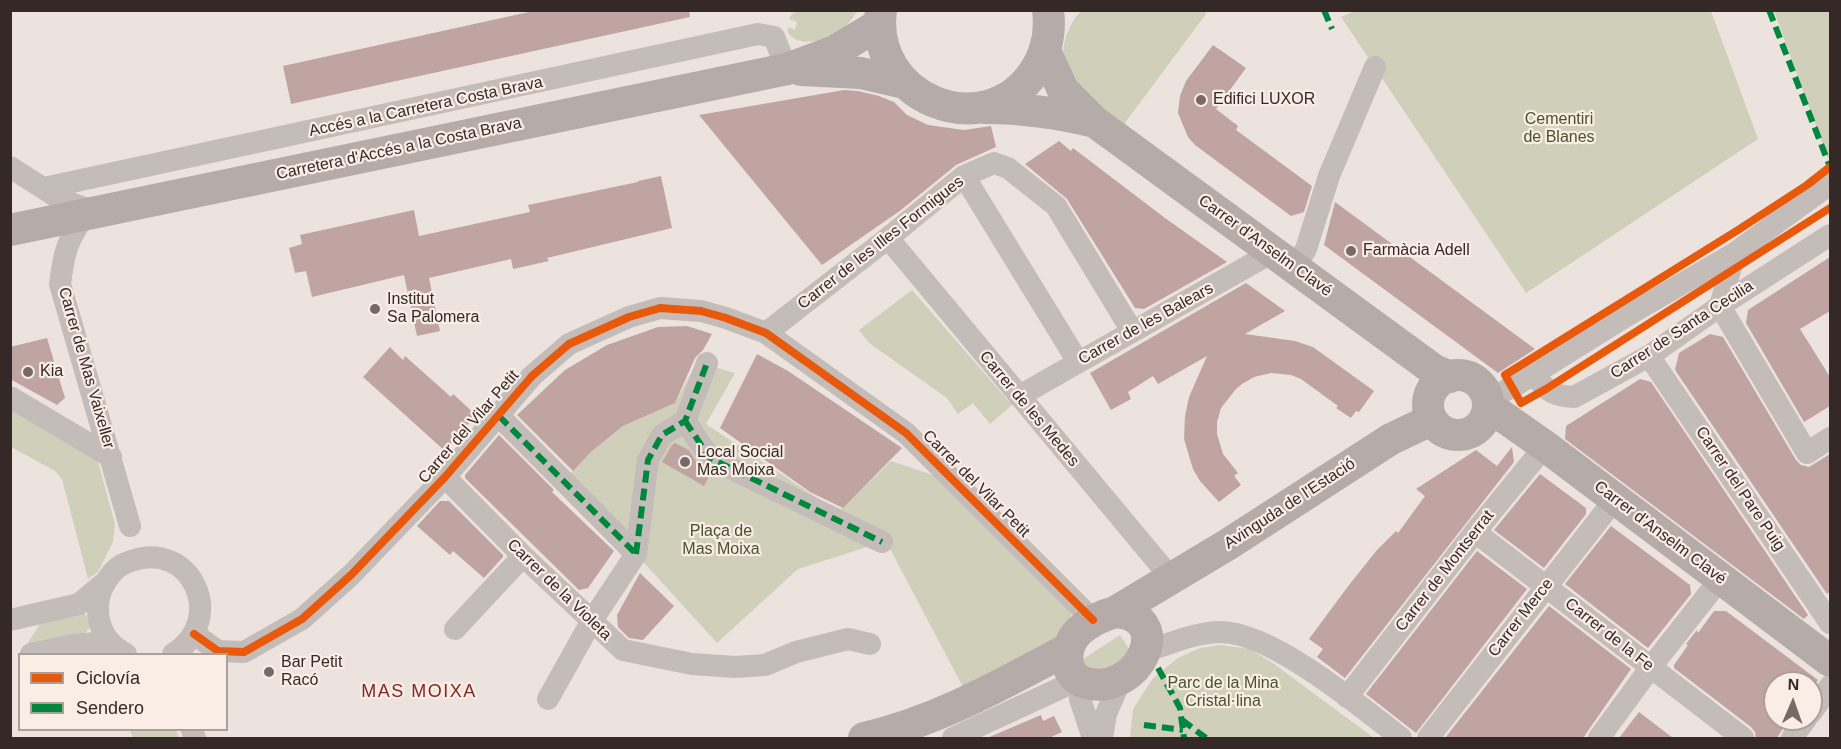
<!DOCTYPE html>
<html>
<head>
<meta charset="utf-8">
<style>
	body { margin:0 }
	#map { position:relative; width:1841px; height:749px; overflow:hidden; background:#ece3df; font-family:Helvetica,sans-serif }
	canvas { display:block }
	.frame { position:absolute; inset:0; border:12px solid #352927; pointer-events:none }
	.legend { position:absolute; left:18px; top:653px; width:210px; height:78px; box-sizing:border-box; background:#f9ede6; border:2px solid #ab9f9a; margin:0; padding:8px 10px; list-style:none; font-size:18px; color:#352927 }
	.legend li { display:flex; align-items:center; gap:12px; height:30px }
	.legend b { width:30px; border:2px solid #ab9f9a }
	.north { position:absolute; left:1763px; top:671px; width:60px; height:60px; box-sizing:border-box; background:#f9ede6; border:2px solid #ab9f9a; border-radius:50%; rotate:2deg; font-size:16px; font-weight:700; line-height:24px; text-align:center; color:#352927 }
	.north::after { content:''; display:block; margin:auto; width:21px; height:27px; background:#756a67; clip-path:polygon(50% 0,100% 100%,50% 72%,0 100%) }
</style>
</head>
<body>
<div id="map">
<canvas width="1841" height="749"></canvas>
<div class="frame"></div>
<ul class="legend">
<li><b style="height:8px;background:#e8590c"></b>Ciclovía</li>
<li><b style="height:8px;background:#00873e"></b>Sendero</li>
</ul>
<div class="north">N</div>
</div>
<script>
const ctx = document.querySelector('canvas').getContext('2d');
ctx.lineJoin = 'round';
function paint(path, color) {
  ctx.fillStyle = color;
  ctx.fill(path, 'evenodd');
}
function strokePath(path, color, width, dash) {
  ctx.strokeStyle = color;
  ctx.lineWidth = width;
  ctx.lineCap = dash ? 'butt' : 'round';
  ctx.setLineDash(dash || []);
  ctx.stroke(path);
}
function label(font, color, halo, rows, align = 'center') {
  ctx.font = font + ' Helvetica,sans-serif';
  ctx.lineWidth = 4.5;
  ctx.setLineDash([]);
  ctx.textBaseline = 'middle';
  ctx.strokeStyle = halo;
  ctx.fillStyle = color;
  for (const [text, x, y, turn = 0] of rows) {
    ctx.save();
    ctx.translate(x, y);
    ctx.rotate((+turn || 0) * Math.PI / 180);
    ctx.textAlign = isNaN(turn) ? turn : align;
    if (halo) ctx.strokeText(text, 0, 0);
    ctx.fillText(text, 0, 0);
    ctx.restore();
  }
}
paint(new Path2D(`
	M1357,10L1711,11L1758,139L1526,293L1341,17Z
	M797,11H858C854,15 851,21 846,26C834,38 799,51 788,32V27L795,30L797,22L789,19L791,15Z
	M1081,11H1205L1206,14L1124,124C1097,102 1050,75 1067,34C1071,25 1074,18 1081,11Z
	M1774,11H1830V156L1828,159Z
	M912,290L1012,405L990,424L973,403L958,414L947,398L869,343L859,330Z
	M697,362L735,373L706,424L838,512L891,461L942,478L1072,613L1063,636L965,691L886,541L798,569L717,643L636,554L568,476L592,451L623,426L675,403Z
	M10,401L98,462L115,524L113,542L98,572L88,579L62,479L55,471L11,447Z
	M79,612C94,616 95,629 80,636L26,646L43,619Z
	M1120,635L1131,652L1110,675L1077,663Z
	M1220,645L1250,649L1274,664L1374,738H1130L1133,709L1153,678L1178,658L1200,648Z
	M130,730H176L179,738H133Z`), '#d0cfba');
paint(new Path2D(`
	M538,10H689L690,17L291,104L283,66Z
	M1213,45L1246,68L1216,109L1238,126L1236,130L1312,186L1304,212L1291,216L1195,145L1188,137L1178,113L1180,96L1186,81Z
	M844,90L858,91L879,96L894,102L907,115L928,125L964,130L991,126L996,147L956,165L901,210L822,265L699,115Z
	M1059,141L1071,151L1073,148L1165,218L1227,262L1144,309L1135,308L1067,199L1025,164Z
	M661,176L672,228L547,258L549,261L513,269L511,259L429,278L440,331L417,336L404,275L312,297L306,271L295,273L289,248L302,244L300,235L414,210L419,236L530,212L528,205L638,182V181Z
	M1335,202L1535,349L1498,373L1324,245Z
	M1830,257V311L1800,329L1830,377V406L1804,422L1746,323L1748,310Z
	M1246,283L1285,311L1245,334L1295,341L1313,347L1374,391L1359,412L1356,411L1351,418L1336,408L1338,406L1301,379L1291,375L1271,373L1254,377L1242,384L1236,389L1221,408L1217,422V434L1223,454L1238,473L1234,476L1241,485L1219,502L1200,481L1193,469L1184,439L1185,416L1189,397L1207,356L1158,384L1153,376L1128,392L1131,399L1111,410L1090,373Z
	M687,326L712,334L703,350L695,358L675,403L623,426L592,451L573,471L517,415L565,370L607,345L658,327Z
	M1710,334L1723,337L1796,460L1801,465L1809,467L1830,454V591L1827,594L1675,370L1679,353Z
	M47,338L65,398L57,405L10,379V347Z
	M390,347L403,360L405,356L451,397L453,394L476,415L445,451L363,377Z
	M757,354L788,371L902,448L843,508L810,492L720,428Z
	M1640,379L1651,382L1808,615L1804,619L1565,439L1566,426Z
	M499,435L554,490L552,492L614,551L588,588L579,590L465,478V475Z
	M675,443L689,450L699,466L711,473L704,486L662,462L672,445Z
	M1512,447L1514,462L1345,678L1317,657L1323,649L1309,639L1349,585L1377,550L1396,531L1398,533L1425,496L1416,489L1476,450L1497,466Z
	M1540,474L1586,508V514L1544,568L1494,530Z
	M440,501H449L503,555V557L484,578L453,551L450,555L417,526Z
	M1611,526L1690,585L1691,594L1648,648L1565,584Z
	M1477,551L1527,589L1416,733L1366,694Z
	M640,573L674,606L643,640L629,638L618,627L617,615Z
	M1549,606L1631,669L1583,738H1445Z
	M1714,611H1726L1818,680L1816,683H1775V719H1789L1777,738H1756L1755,732L1751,727L1674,668V665L1688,645L1686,644L1697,630L1698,633Z
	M1639,712L1673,738H1619Z
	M1041,715L1043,721L1054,716L1062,732L1049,738H987Z`), '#bfa4a1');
strokePath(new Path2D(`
	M10,167L60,199L96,212
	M964,176L1078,362
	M44,188L758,34L774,37L787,69
	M86,214C67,240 64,252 60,284L130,526
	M888,238L1171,578
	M1735,253L1720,306L1807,453L1830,438
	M1295,267L1306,249L1329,176L1375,67
	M766,333L888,238L964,176L994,163L1008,168L1056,206L1132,331
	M1649,356L1830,623
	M1533,374C1546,390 1552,396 1574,397L1649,356L1720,306L1830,235
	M1019,396L1273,252
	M10,397L111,457
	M1487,399L1513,387L1628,315L1735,253L1830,184
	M499,416L636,554
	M685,421L710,458L882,542
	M445,477L523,556L623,650L692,664L735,667L765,665L796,652L848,639L870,644
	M1475,532L1743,738
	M10,620L79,604L103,584
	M455,629L523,556
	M194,634L218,651L244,652L302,619L351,575L445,477L532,376L569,344L629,317L660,308L701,311L726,318L766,333L906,433L1093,620
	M1146,651C1170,644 1196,632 1221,632C1273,633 1360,706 1401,738
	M31,654L73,645L109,642
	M126,654C107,644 97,627 98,606C98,593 104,583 112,573C118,566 123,564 131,561C190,539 229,619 173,654
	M1081,682L1080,699L1093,738
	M1347,697L1475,532L1545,446
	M548,699L591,622L636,554L648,460L662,435L685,421L707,363
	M1811,713L1830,686
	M192,730L195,738
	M953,738L1078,680
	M1102,738L1106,714L1121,679
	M1428,738L1615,499
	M1599,738L1651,667L1721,578
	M1792,738L1806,719`), '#c4bcb8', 22);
strokePath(new Path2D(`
	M881,10C869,98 984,146 1034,72C1046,54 1051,33 1048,10
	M1045,51L1063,90L1095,122L1434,370L1450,377
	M801,70L861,73L904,83
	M985,108C1024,108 1058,113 1095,122
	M10,230L787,69L835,51L880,24
	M1428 405a30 30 0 1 1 60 0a30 30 0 1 1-60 0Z
	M1488,406L1545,446L1830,661
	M1115,612L1227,545L1391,439L1431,420
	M1115,612C1177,616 1139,697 1086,683C1062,677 1063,647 1079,631C1090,621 1101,616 1115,612Z
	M864,738C938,721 1002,684 1068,649`), '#b5aca9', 32);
strokePath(new Path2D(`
	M1324,10L1332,29
	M1769,10L1830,167
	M499,416L636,554
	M685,421L710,458L882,542
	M636,554L648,460L662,435L685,421L707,363
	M1158,668L1180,708L1184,738
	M1182,720L1206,738
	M1144,725L1183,730`), '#00873e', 6, [12, 6]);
strokePath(new Path2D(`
	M1830,167L1807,185L1738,230L1505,375L1521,403L1546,389L1830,208
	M194,634L218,651L244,652L302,619L351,575L445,477L532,376L569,344L629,317L660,308L701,311L726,318L766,333L906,433L1093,620`), '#e8590c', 8);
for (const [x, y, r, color] of [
	[1201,100,6,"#756a67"],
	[1351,251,6,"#756a67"],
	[375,309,6,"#756a67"],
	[28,372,6,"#756a67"],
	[685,462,6,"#756a67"],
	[269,672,6,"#756a67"]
]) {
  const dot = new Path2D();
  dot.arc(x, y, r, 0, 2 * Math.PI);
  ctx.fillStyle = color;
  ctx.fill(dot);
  strokePath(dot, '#f9ede6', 2);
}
label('16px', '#352927', '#f9ede6', [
	["Edifici LUXOR",1213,100],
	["Farmàcia Adell",1363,251],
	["Institut",387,300],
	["Sa Palomera",387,318],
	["Kia",40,372],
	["Local Social",697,453],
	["Mas Moixa",697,471],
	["Bar Petit",281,663],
	["Racó",281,681]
], 'left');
label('16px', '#352927', '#f9ede6', [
	["Accés a la Carretera Costa Brava",426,107,-12],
	["Carretera d'Accés a la Costa Brava",399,149,-12],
	["Carrer de les Illes Formigues",881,243,-38],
	["Carrer d'Anselm Clavé",1265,246,36],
	["Carrer de les Balears",1146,324,-29],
	["Carrer de Santa Cecilia",1682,330,-33],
	["Carrer de Mas Vaixeller",86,368,74],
	["Carrer de les Medes",1029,409,50],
	["Carrer del Vilar Petit",469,427,-49],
	["Carrer del Vilar Petit",976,484,45],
	["Carrer del Pare Puig",1740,489,56],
	["Avinguda de l'Estació",1290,504,-33],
	["Carrer d'Anselm Clavé",1660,533,37],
	["Carrer de Montserrat",1445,571,-52],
	["Carrer de la Violeta",559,590,44],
	["Carrer Merce",1521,618,-52],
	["Carrer de la Fe",1609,635,38]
]);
label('16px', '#4b522c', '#f9ede6', [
	["Cementiri",1559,120],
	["de Blanes",1559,138],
	["Plaça de",721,532],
	["Mas Moixa",721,550],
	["Parc de la Mina",1223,684],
	["Cristal·lina",1223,702]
]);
ctx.letterSpacing = '1.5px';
label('18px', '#812822', '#f9ede6', [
	["MAS MOIXA",419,692]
]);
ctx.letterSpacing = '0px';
</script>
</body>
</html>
